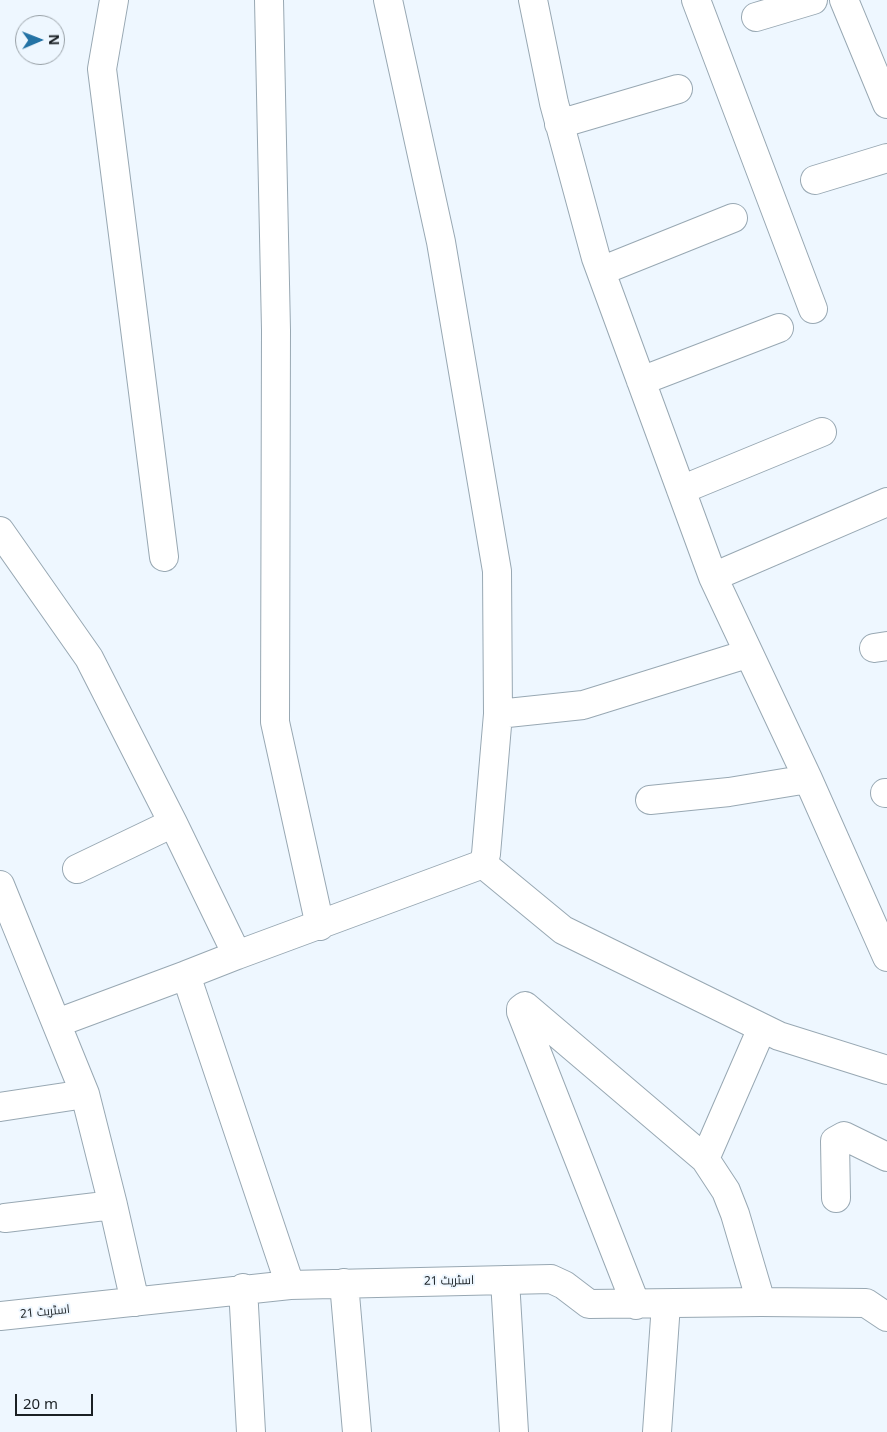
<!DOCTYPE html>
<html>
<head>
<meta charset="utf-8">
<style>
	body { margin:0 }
	#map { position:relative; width:887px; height:1432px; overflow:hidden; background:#eef7ff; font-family:"Noto Sans",sans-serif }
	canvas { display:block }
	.north { position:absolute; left:15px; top:15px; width:50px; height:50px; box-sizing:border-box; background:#eef7ff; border:1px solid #99a1a7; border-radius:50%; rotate:89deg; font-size:14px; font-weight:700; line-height:20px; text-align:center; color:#1a2024 }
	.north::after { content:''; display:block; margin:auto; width:18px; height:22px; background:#2473a5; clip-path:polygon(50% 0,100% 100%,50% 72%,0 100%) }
	.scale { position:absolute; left:15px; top:1394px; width:78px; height:22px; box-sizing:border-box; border:2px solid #1a2024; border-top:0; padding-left:6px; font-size:15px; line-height:18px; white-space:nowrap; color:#1a2024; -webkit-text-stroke:4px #eef7ff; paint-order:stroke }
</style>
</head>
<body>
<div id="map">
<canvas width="887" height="1432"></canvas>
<div class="north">N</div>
<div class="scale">20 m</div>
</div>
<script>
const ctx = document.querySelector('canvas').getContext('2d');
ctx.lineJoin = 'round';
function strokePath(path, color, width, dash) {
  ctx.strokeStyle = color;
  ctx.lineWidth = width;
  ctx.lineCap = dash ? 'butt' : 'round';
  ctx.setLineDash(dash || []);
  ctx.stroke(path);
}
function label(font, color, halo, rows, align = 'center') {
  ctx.font = font + ' "Noto Sans",Cairo,sans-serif';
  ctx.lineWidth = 4;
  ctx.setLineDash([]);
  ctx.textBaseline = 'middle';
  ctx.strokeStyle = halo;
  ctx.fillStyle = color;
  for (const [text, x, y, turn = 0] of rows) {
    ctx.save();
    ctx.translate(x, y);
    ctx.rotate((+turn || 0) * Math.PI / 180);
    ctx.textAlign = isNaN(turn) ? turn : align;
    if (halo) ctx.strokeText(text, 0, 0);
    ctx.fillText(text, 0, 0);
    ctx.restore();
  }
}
const minor = new Path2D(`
	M114,0L102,69L164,557
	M269,0L276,330L275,722L320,926
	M388,0L441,242L497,571L498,714L486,854L483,864
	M533,0L554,103L596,258L713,577L808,779L887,957
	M696,0L813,309
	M844,0L887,104
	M756,17L813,0
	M559,124L678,89
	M815,180L887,158
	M601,271L733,218
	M641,381L779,328
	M681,490L822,432
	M0,531L89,658L173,823L237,955L483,864
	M713,577L887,502
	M874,648L887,646
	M498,714L583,705L747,654
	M885,793H887
	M650,800L729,792L808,779
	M483,864L563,930L779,1036L887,1070
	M77,869L173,823
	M0,885L85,1094L113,1205L135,1302
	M237,955L186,975L290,1285
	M57,1023L186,975
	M0,1107L85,1094
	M705,1159L762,1028
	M836,1198L835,1141L844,1136L887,1157
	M5,1218L113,1205
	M505,1280L514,1432
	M344,1283L357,1432
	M243,1288L251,1432
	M636,1305L521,1012V1009L525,1006L705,1159L726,1191L735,1214L761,1302
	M0,1316L290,1285L551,1279L564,1285L589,1304L761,1302L866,1303L887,1317
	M657,1432L666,1304`);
strokePath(minor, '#98a8b3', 30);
strokePath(minor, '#fff', 28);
label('12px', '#1a2024', '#eef7ff', [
	["اسٹریٹ 21",449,1281,-1],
	["اسٹریٹ 21",45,1312,-6]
]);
</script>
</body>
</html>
